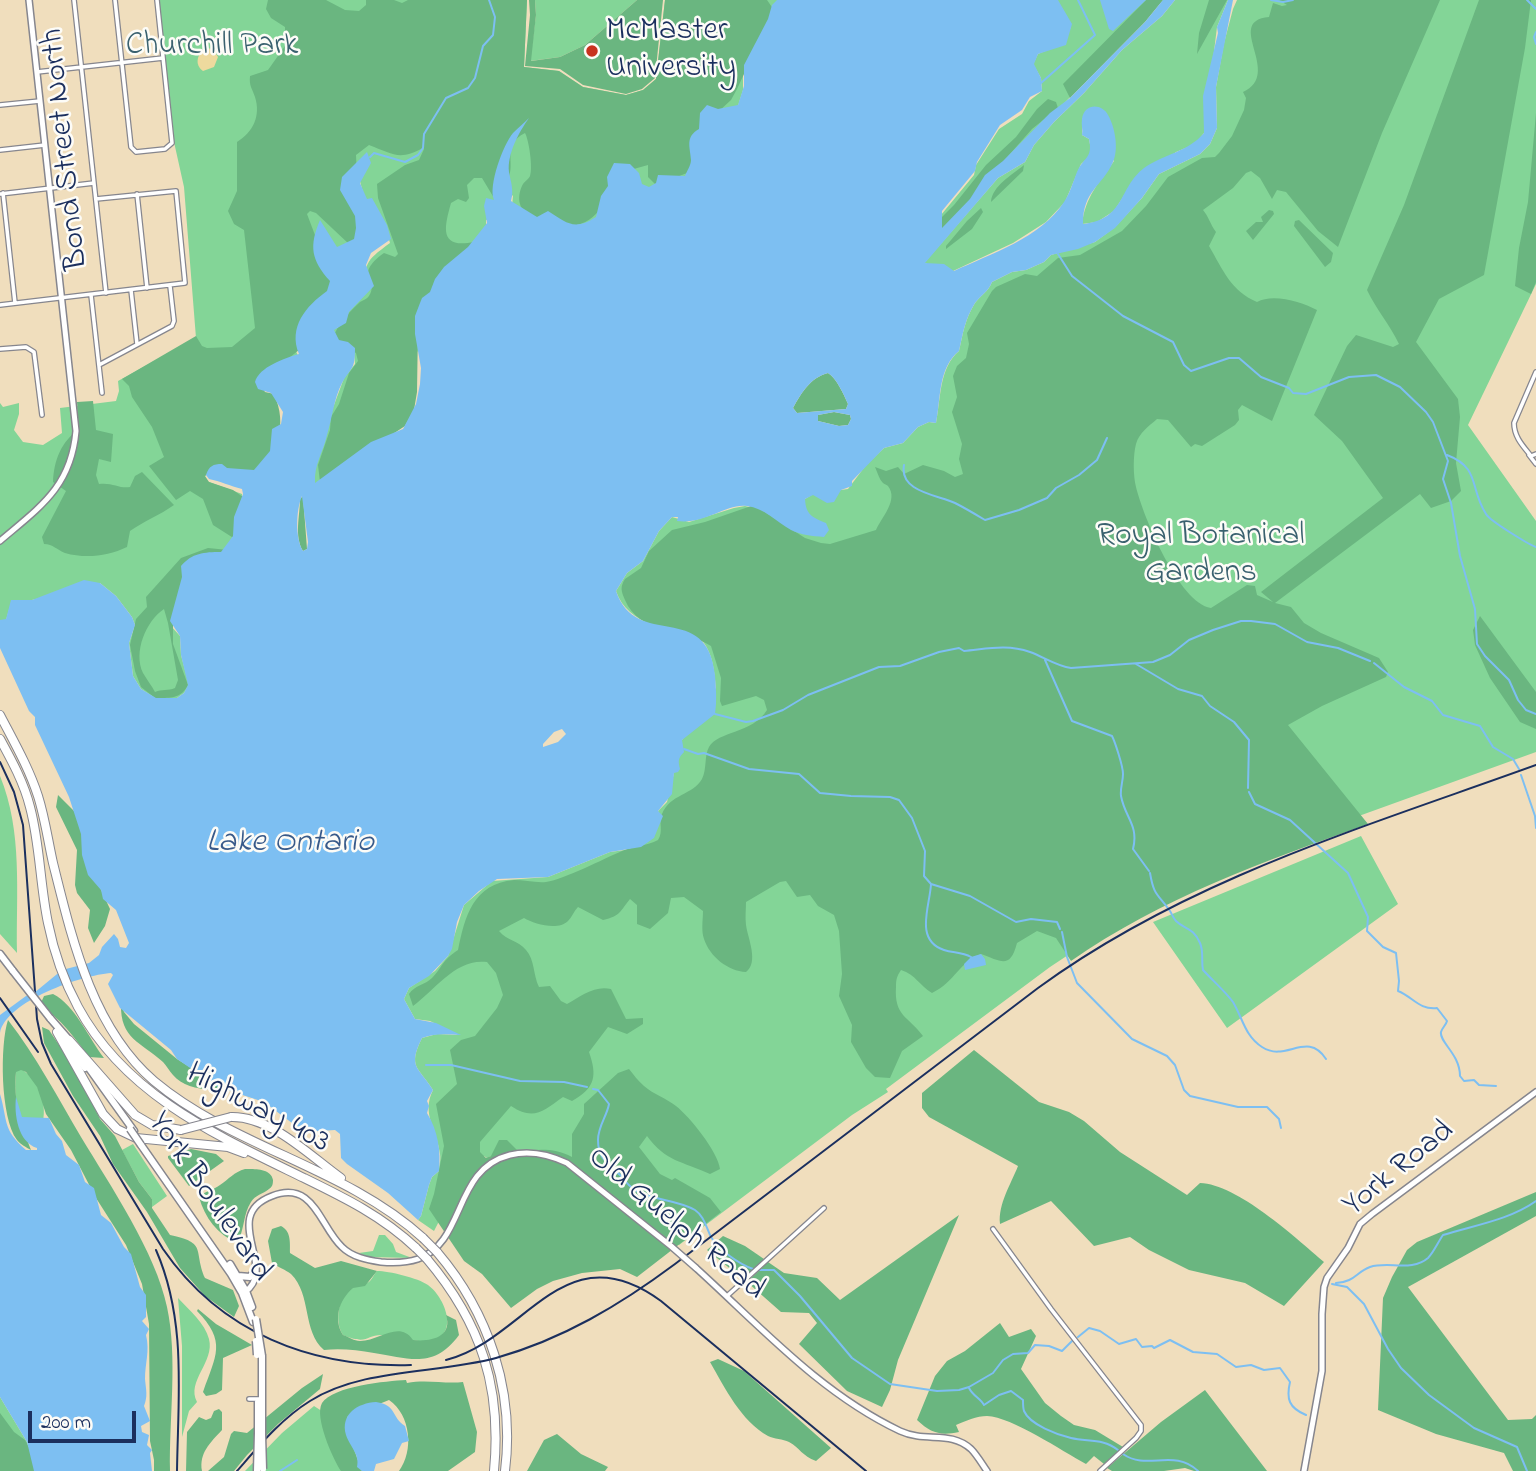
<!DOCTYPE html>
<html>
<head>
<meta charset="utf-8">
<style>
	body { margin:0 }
	#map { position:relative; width:1536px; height:1471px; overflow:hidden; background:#f0debd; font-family:"Indie Flower",sans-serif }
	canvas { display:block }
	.scale { position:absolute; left:28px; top:1411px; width:108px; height:32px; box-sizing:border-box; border:4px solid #1b2f5e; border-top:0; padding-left:9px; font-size:21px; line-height:24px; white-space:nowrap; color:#1b2f5e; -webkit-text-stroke:5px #fdfcf7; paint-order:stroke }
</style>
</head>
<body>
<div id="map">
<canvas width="1536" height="1471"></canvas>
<div class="scale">200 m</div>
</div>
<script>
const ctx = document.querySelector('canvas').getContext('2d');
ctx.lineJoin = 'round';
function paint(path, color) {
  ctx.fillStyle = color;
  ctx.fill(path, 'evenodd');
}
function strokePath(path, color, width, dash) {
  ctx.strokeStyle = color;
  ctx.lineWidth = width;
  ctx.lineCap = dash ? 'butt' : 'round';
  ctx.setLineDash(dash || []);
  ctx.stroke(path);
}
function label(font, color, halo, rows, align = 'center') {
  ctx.font = font + ' "Indie Flower",sans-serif';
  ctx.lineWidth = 5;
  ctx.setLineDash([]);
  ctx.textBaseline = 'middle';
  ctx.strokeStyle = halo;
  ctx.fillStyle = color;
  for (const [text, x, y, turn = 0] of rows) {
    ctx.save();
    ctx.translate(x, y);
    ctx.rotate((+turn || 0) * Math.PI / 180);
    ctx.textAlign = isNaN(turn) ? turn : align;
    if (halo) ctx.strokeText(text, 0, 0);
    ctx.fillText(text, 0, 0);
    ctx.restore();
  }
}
paint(new Path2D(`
	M159,0H527L524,67L559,71L583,87L626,95L643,90L656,79L665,0H784L743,69V90L737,109L690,166L684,180L655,187L599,210L595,221L584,228L536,221L512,207L513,195L492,219L486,220V227L416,354L315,486L310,485L323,424L334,405L344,378L355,364L354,352L336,345L333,328H341L339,323L359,298L364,295C365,263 364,262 390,243L386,229L366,203L356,167L355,235L291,340L299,358L272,363L219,462L201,479L242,494V497L232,540L170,625L180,636L181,655L189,685L184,693L177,698H155L141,689L133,676L129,643L135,625L132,617L116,596L100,583L32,600H12L6,620H0V403L3,407L19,403V414L14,430L23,442L43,445L62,433L60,408L116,401L119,391L118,381L196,338L184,187L174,142Z
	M535,0H637L585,45L560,57L530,61L536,15Z
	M1045,0H1163L941,232V215L974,175L976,165L999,129L1022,114L1029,101L1042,91L1041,78L1033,64L1038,54L1062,44L1071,27Z
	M1175,0H1228L1217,27L1204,133L1195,144L1176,152L1127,191L1114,211L1097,222L1082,224C1085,198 1099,182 1114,161L1082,118V135L1089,139L1091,150L1088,158L1081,164L1065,202L1046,222L1013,243L953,271L924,263L998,178L1025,162L1034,145L1054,122L1084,93L1122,50L1162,16Z
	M1237,0H1536V284L1468,425L1536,521V752L1273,847L1133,912L1050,967L886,1089L888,1092L852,1115L679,1245L599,1174L491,1156L487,1158L484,1156L462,1176L434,1231L418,1220L421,1216L429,1185L432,1177L439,1171C439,1166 441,1160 440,1154C437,1129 421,1114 433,1090C419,1067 407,1068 422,1038L437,1034L458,1035L430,1021L415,1019L404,999L409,988L435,971L448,956L464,905L492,881L548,877L610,852L633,849L659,814L658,811L667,802L682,740L716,688C714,670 713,652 700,638C669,629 628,626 616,591L627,573L643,561L659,531L672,517L689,522L734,508L745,506L761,510L805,499L813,494L848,489L866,465L884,448L903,443L918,427L929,422L936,423C941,398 939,368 959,351C963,333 965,319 975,303C981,295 988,292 992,282L1012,272L1026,270L1044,262L1051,255L1095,242L1115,227L1142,198L1159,174L1200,154L1210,144L1217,128L1216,87L1224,43L1233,9Z
	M0,776C23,832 16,893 17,953L0,934Z
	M1361,836L1398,904L1227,1028L1153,922Z
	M21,1069C38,1079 47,1102 43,1121L23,1128C16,1108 14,1093 16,1071Z
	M133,1144L167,1196L152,1207V1199L139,1182L122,1150Z
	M379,1235H385L393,1244L396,1252L412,1258L369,1257L359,1253L373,1251Z
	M377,1271C389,1271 418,1278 428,1285C447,1299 460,1339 427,1341C413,1342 398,1336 384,1335C365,1334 369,1346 343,1335C334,1321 338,1296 353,1287C358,1285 366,1285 370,1281C373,1278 374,1274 377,1271Z
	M178,1298C189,1310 205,1323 209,1339C215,1362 186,1381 197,1402L189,1411L182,1437V1346Z
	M0,1397L27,1442L32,1463L0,1471Z
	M314,1406L345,1426C347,1440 360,1453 357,1467L362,1471H245L282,1433Z`), '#83d597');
paint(new Path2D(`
	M268,0H326L345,10L359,11L366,5V0H394L402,3L408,0H527L524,67L559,71L583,87L626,95L643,90L656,79L665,0H767L774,10L737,89L731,100L718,112L687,173L656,185L648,177V165L623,172C609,194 595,233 563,224C553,221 541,219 531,215C517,210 517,195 523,184C525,181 529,179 530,176C533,168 529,140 525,133C501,145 516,163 508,179C505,186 498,192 494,198L482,178H474L467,185L469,198L466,202L458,199L451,203C444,228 439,249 474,242L418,326L417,392L414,410L405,426L320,482L318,465L330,430L331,417L339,404L349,373L358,361L356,353L340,344L335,333C340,322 351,310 360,302C363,300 367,299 369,296C380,280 352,276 384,253L395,257L398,254L378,198L377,184L405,165L419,160L424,149L423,148C399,161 393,154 369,145L356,155L360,240L350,245L316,213L310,211L307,214L335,288L299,350L265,377L261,385L265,392L274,394C288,426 278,452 251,473L214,470L205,476L209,482L233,490L243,497L235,539L213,525L203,499L190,491L176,500L149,466L164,457L152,427L132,397L129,386L122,379L196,336L202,346L207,348L232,347L255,328L244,230L234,224L228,211L237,191V142C253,132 261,116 255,97C252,88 249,86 250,76L268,70L285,46V27L271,18L266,9Z
	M529,0H535L536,15L531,61L560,57L585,45L637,0H663L655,78L642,89L626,94L583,85L560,69L525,66L530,15Z
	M1146,0H1163L1145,22L1070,98L1063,84Z
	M1209,0H1227L1197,54L1199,33Z
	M1279,0H1440L1382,133L1338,247L1318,231L1286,192L1277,190L1272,199L1260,178L1251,171L1246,173L1233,188L1203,210C1209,217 1210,224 1216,232L1209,246C1223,270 1231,291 1257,302C1273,293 1302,302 1317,310L1272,421L1242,405L1238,410L1239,420L1235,425L1202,446L1195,444L1191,447L1168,420L1157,419C1149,426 1139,433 1136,444C1133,455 1133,476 1136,487C1143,516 1179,603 1211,608L1247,585L1255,586L1257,595L1273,602L1261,592L1383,498L1342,441L1314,415L1347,346L1356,335L1393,347L1399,344C1390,325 1376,309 1367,290L1404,205L1479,0H1531L1525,48L1484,275L1439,299L1416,342L1458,399L1460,417L1456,463L1461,491L1451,501L1431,508L1420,494L1275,603L1291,607L1304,623L1321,633L1379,658L1388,672L1386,677L1322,706L1288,725L1368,824C1265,861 1161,898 1071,961L1056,938L1037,931L1017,943C1010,970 1001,961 981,954C960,961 955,982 932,993C919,985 916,975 901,970C897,976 896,979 896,987C894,1016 908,1016 923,1036L902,1051L890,1078L875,1077L866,1068L851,1042L852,1025L839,996L842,974L839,931L834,915L818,906L810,895L797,897L786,881L780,882L746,902C746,909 745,917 746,925C748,939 759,962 746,972C728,971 710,957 704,939C701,931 703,919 703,911L684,897L671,898L668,913L650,929L637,924V905L630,899C620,911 621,916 603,920L578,907C574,911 572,917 568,921C558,931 534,924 524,918L499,931C507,941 518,940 526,950C535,960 533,975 539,987L550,986L561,1001L567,1004C581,996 595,985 611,989L626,1019L643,1018V1024L627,1034L608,1027L589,1052C597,1075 596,1088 572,1101L563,1097C543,1111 534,1121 511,1106L480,1142V1152L486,1158L491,1156L499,1140H507L519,1152C539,1149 554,1148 572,1157V1134L584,1114V1104L618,1073L629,1069C634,1075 638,1081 644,1086C653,1094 666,1098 676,1106C690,1117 718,1152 720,1169L710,1174C682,1161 666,1162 647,1136L639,1147L660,1174L672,1180L675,1178L710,1198L721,1212L637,1277L620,1269L582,1273L553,1281L537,1289L511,1308L482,1274L464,1261L429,1209L434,1194L444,1146L436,1104L457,1084L450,1050L461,1040L475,1036L497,1008L503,995L496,973L487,962C456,958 436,989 413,1006L409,994C415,985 425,985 432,978C443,967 441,961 458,950C465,916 473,884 514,880C524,880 536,883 546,882C565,879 603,859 622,851C634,846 647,846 658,840C664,831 658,822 662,814C670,794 693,795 702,779C707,769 704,756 709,747C718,731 752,734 767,710L764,700L756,696L722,706L720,701L721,678L711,646C684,629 639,634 625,600C621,591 620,587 625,579L641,568L649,551L672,530L705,522L754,505L805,538L821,543L830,544L876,530C881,518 899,500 888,486C887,485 884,484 883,483C879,479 877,471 875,467L886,471L898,467L904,474L923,465L944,471L955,477L963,474L959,459L962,444L952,412L957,397L953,376L957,366L966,358L969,344L967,333L992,291L996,287L1025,274L1037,276L1058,258L1080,255L1122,231L1146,206L1168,177L1202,158L1215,157L1219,153L1232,136L1244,110L1246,98L1243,92C1284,74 1223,21 1269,17L1273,3L1282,6L1287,5Z
	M1048,99L1056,102L1058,108L1032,129L915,262L923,236L954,205L986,165L1016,137L1037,109Z
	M1536,113V282L1531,294L1515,286L1519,248L1528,202Z
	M1024,165L1023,171L991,202C992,186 1012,175 1024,165Z
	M981,208L983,212L972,229L946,249V246L967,221Z
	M1269,210L1273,211L1274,214L1253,240L1246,231L1256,222H1263L1261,217Z
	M1299,220L1333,253L1331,262L1325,267L1294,226L1295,221Z
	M828,373C837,379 843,393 848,404L846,409L797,413L793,408C802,392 810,378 828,373Z
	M93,401L96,430L113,434L111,462L99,459L96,475L99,484C112,482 120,489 130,487L135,476L142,472L174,505C160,515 144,521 130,531L127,547C108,556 86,559 65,553C57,550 53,544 44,544L42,537L66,491L53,482C54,460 61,442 79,429L77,402Z
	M834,412L850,415L851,419L848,425L839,426L818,421V415Z
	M303,496L307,549L303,551C294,536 300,516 300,499Z
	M208,548L228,550L173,617V644L188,685C181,699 170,698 155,698L141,687L135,671L130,645L136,619L147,607L146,597L181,558ZM164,609L168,623L178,680L175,688C168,691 162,689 155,692C152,686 147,680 143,673C133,652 146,621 164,609Z
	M1480,616L1536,692V729L1520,722L1490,678L1475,645L1473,630Z
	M58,795L75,812L97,881L110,909L105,926L94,943L88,928L90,910L77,893L75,885L77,850L56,807Z
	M53,994C75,1005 88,1037 104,1058L89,1057C74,1037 61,1019 40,1005L44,996Z
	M121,1004L124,1012L134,1024L177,1059L223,1088C208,1092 184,1088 173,1075C169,1071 167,1066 163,1062C141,1042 120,1039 121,1004Z
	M8,1020C36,1056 58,1098 81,1137C110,1185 156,1253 167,1307C178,1358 169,1418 170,1471H154V1460L150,1441L149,1324L142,1284L126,1245L96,1198L71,1150L46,1114L37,1087L26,1072L21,1070L16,1072C13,1101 21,1123 31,1150C26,1147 21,1145 17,1140C0,1117 0,1044 8,1020Z
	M42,1027L49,1030L67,1057L82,1081L100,1119L115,1136L139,1182L152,1199V1208L170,1235C208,1243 193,1250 205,1278L233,1290L239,1306L234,1317L205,1296L180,1268L147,1212L113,1164L100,1136L73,1096L44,1043Z
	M974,1050L1039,1102L1069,1112L1084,1121L1120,1152L1187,1195L1200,1183C1237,1184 1295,1237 1324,1262L1284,1306L1245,1283L1189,1270L1149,1250L1130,1237L1094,1246L1051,1201L1000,1224C998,1204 1011,1184 1018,1166L929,1117L922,1108V1093Z
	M191,1149L216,1154L224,1161L189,1186L168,1158V1156Z
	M245,1169C254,1169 271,1168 273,1180C273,1185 272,1187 269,1189C263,1194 255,1195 251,1202C243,1214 245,1229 237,1243C217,1234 205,1218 199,1197C205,1191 213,1190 220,1185C229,1179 234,1172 245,1169Z
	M1536,1192V1216L1408,1287L1508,1420L1532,1419L1536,1415V1471H1513L1504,1453L1436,1434L1378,1410L1383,1298L1392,1277L1407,1250L1417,1242Z
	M959,1215L898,1360L890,1390L882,1407L847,1391L799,1344L817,1323L809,1313L781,1312L747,1282L768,1262L784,1273L817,1278L840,1300Z
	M281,1226C291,1231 290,1242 290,1253L315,1268L341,1261L377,1271L365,1286L353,1288C339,1300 333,1319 343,1335C349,1337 354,1341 360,1341C380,1341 399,1320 413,1340C431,1342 453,1337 446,1315L456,1320L459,1335C433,1370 409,1358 374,1353C357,1350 340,1348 324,1350C302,1331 312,1295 291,1274C286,1270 278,1267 272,1263L268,1241L272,1229Z
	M723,1236L745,1246L764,1259L743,1279L707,1250Z
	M198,1309L216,1324L252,1345L223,1358L222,1390L216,1394L206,1396L203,1392C216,1355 227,1342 197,1311Z
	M1000,1323L1009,1337L1031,1329L1036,1336L1021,1369L1045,1403L1061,1416L1074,1425L1095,1430L1123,1447L1104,1464L1094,1456L1086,1464C1062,1451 1012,1417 987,1416C977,1416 965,1421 956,1425L959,1432C940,1436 931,1433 917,1420L935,1376L947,1361L965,1351Z
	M718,1359L744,1371L831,1448L816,1461C802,1456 800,1448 789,1442C783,1439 774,1439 768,1436C741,1421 725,1388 710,1362Z
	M323,1374L320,1389L278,1424L247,1455L234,1471H208L224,1457L231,1434L234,1431L247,1433L302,1388Z
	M406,1380L407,1383C426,1379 444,1384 463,1382L477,1432L475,1452L448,1471H399C414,1451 411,1415 389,1400L347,1417V1432L362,1471H341C333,1459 314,1417 322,1403C333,1386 387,1381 406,1380Z
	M1205,1390L1267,1471H1194L1185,1468L1164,1471H1112L1107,1468L1161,1422Z
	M219,1409L222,1412V1430C210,1443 199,1453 202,1471H186L187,1432L199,1417L206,1420L211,1418L214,1411Z
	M0,1413L14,1432L25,1440L42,1471H0Z
	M557,1434L581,1454L608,1467L605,1471H527L544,1440Z`), '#6ab680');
paint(new Path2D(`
	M206,48L213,49L218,57L214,67L203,71C194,65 197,53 206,48Z`), '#eeda9e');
paint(new Path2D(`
	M777,0H1058L1072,24L1066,45L1038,54L1034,64L1041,78L1042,91L1030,97L1022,110L1000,125L977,162L975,171L942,211V228L970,199L985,175L1003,161L1050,113L1070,98L1145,22L1163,0H1175L1162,16L1122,50L1084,93L1054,122L1034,145L1025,162L998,178L925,263L944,264L954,271C990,254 1041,238 1064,202C1070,193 1073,182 1077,172C1084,156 1093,159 1089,139L1082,135C1083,130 1081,124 1082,119C1084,103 1102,103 1108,115C1115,127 1119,149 1113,162C1102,187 1083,190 1083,224C1126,219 1118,188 1144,168C1164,154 1188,152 1204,133L1203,96L1218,33L1217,27L1228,0H1233L1216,87L1217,128L1210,144L1200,154L1159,174L1142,198L1115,228L1095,242L1078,249L1051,255L1044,262L1026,270L1012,272L992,282C988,292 981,295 975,303C965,319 963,333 959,351C938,368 941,398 936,423L929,422L918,427L903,443L884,448L852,481V486L841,490L834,502L827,503L813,495L805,499C806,515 812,517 826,523L829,530L824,537C812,536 801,535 791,530C777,522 764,508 747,506C726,503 705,525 677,521L678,517H672L659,531L643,561L627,573L616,591C636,651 707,599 715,675C716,688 717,701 715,714L682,740L684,752C678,758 678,761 680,769L678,772L674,773L672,794L658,811L663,816L654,838L641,847L610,852L548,877L497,879L479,891L464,905L457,922L452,949L448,956L429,976L409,988L404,999L415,1019L436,1023L461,1035C447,1034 435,1033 422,1038C407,1068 419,1067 433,1090L427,1101L429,1106L427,1113C438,1131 441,1151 439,1171L432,1177L429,1185L421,1216L418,1220L388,1193L347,1164L341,1158L340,1134L335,1130L304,1132L264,1102L218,1087L177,1059L171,1050L120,1008L108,984L113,975L111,973C82,975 6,1001 0,1033V1015L26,996L34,993L62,970L89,963L99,955L102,947L114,934L118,939L120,947L126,948L129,943L116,910L103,899L101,890L88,875L82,855L81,834L69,797L35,725V717L29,711L0,648V620L6,619L11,600H32L84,580L100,583L116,596L132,617L135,625L129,643L133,676L141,689L156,698H177L184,693L188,685L181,655L180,636L170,621L182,577L181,566C192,553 204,552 221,552L233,536L234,517L243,494L242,489C230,486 220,481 209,479L206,475C209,466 213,464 222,464L227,468L254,470L270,451L272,429L281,424L283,412L271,393L258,389L255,382C259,367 285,358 299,354C288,327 306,306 327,291L330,281C311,260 309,246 320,220L337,247L354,239L356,228L355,216L340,190L342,177L367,152L371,163L360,183L367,199L372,198L387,225L391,239L371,253L366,265L374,286L349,312L346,323L334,330L339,340L348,342L355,348C355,370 352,366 342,383C334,398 332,419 327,435C323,453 314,464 315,483L371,442L403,429L416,404L420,384L421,368L415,334V316L420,303L422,298L430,292L435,279L444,267L468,247L487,223L484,206L486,198L494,200C488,186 503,145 513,133C518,128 524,123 529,118C519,132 507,154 509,172C511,183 514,190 511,201L537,217L548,211C567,223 574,231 596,217L601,196L608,186L607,177L614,163L630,164L639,173L642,184L649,187L656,183L658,175L685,176C687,171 691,165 691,160C690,146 685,137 699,129L700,113L707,105L718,109L738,105L744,86V65L768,19L772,5ZM828,373C837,379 843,393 848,404L846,409L797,413L793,408C802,392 810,378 828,373ZM834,412L850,415L851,419L848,425L839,426L818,421V415ZM302,496L308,542L307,549L303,551C295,538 296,510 302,496ZM562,729L566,734L558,742L543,747V744L554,732Z
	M1100,0H1146L1113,31L1109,29Z
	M981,954L985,959L986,965L965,970L964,964L971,957Z
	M0,1094C8,1121 2,1129 26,1150H37V1148C18,1142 14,1115 16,1097L22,1117L49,1118L56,1134L62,1141L66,1155L79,1165L85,1182L94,1188L101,1215L111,1223L124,1247L131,1254L140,1287L146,1295V1317L142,1321L149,1329L146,1335C150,1351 145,1363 145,1379C146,1390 148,1396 144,1406L150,1421L141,1426L142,1432L149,1435L147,1445L152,1450L150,1453L152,1471H34L27,1442L0,1397Z
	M376,1402C397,1405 391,1417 405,1426L409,1441L402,1443L394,1459L376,1464L374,1471H362L357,1467C360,1454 350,1447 346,1435C340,1414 358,1403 376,1402Z`), '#7dbff2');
strokePath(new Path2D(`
	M1271,0L1283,2L1293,0
	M1527,0L1536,9
	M1536,32L1534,37L1536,44
	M1041,83L1095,35L1078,0
	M370,157L374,153L405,162L418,155L423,148L424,134L446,98L468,88L475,78L483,46L493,35L495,17L489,0
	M1058,254L1072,276L1123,316L1173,342L1184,365L1191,371L1229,358H1239L1261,377L1289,388L1293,393L1306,394L1349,377L1376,375L1400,387L1426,412L1433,422L1448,461L1443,479L1451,503L1460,556L1475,609L1477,644L1485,656L1509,680L1518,700L1526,710L1536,714
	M1447,455C1481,468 1469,488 1486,514C1490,521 1528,544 1536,547
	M904,465C899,492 938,495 955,503C965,508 975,514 985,520L1019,510L1047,498L1056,488L1079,475L1097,460L1107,438
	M1045,660L1072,721L1112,736C1115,742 1123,766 1123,774C1123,782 1120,788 1121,796C1125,818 1139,825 1133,849L1149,871
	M1374,663L1404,687L1432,701L1443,715L1480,726L1493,747L1513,759L1519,769
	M1136,664L1178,689L1202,696L1210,706L1234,722L1249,740L1248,788
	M715,714L746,722L753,721L783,710L808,695L879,667L900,666L939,652L959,648L964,651C987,649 1007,644 1030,652C1044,657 1056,666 1071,668L1153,662L1170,655L1189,640L1213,630L1241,621H1251L1275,624L1307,642L1338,648L1370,661
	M684,749L698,754L704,753L749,769L799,774L820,793L851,796L890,797L899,800L912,818L925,851L924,876L931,884L970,896L1016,922L1031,919L1057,922L1060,929
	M1521,775L1535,816L1536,828
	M1249,792L1255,804L1290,820L1348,873L1368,917L1367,931L1383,947L1396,953L1399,981L1398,991C1413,997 1419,1010 1437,1008L1447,1021C1446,1025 1442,1028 1441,1032C1439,1042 1460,1054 1460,1076L1464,1081L1474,1080L1479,1085L1496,1086
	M1150,873C1154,896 1157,893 1170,911C1172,914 1173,918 1176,921C1185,930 1193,927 1200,943C1204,952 1201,961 1203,970C1212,980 1225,991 1233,1002C1243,1019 1245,1036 1262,1047C1286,1063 1307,1030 1326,1059
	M931,884C930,906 914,940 944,950C953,953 962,952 971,957
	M1062,932L1067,957L1077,983L1132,1039L1167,1056L1175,1065L1184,1090L1190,1096L1238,1107H1267L1279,1119L1281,1128
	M426,1065H451L520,1081L564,1082L587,1087
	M593,1089L598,1090L609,1104C607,1116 598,1126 598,1140C598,1158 607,1162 619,1174C623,1177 626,1183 630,1186C646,1201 675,1198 695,1210C704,1216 706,1227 711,1237C719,1250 739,1264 753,1269
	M758,1270H774L800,1296L852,1358L890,1384L937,1391L959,1390L969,1387L993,1373L1003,1360L1013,1354L1028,1353L1035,1345L1049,1346L1062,1351L1072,1341
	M1336,1283C1355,1282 1356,1272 1370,1267C1388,1261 1412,1272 1428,1258C1434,1252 1438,1242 1443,1235C1475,1225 1509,1220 1536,1201
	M1332,1284L1347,1287L1364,1304L1388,1349L1401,1368L1429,1395L1474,1428L1517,1447L1527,1471
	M1078,1337L1089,1328L1100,1331L1119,1344L1136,1339L1142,1347L1152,1346L1154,1348L1170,1340L1193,1352L1217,1354L1236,1367L1251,1365L1264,1370L1280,1368L1290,1382C1286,1399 1289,1408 1306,1415
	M969,1388C973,1396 980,1398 984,1405L999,1395L1011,1391L1023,1400C1023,1404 1023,1408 1024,1411C1030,1425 1058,1435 1071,1438C1088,1442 1103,1438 1118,1450
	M1123,1454C1147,1471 1174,1448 1198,1471
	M280,1471L297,1460`), '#7dbff2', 2);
const street = new Path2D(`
	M74,0L106,293
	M115,0L131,147L136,152L165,149L172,143L157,0
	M37,72L163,58
	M0,105L40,101
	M0,150L45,145
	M3,193L15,303
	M0,194L94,183
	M137,194L147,288
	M131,290L137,344
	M91,295L102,393
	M0,305L185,283L176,191L96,199
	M0,349L26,347L34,352L42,415
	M99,365L172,326L174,321L170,286
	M1536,372L1514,423C1514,437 1523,446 1531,456L1536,454
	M1529,455L1536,464
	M993,1229L1051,1309L1141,1425V1431L1136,1438L1100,1471
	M727,1296L824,1208
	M249,1399H260`);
const secondary = new Path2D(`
	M0,541C40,507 71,487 76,431L29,0
	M696,1268C761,1327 820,1393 900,1431C926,1443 950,1430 971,1449C977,1455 982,1464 987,1471
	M245,1292C279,1268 219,1216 272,1196C314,1179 320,1227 342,1247C352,1257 367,1260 381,1262C393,1263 406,1263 418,1259C466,1242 453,1169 510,1155C530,1150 548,1154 567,1163L672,1247
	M1304,1471L1322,1371V1314L1324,1287L1327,1278L1348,1248L1360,1224L1372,1214L1536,1092`);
const primary = new Path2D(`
	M0,954L13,971
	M50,1018L70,1041
	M67,1043L85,1068
	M86,1064L134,1131
	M141,1145L231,1274L242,1293L253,1322
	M230,1264L246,1291L252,1307
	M238,1276L250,1277L255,1271L256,1265
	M262,1356V1435
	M258,1433V1402`);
const highway = new Path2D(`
	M0,715C14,742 29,768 38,796C45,818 48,841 53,863C72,939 92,1028 154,1081C234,1148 345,1167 423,1238
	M0,739C12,761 24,783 30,807C40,844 40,885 48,923C54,953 64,981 78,1007C126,1096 218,1136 304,1178C345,1198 382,1216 416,1248
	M57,1032L103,1114L117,1129L136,1138L228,1147L244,1153
	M69,1040L135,1115L152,1125L181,1130
	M231,1117C271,1116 310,1156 341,1178
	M437,1252C489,1313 515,1391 505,1471
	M427,1259C481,1323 502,1387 494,1471`);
strokePath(street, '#86868e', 6);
strokePath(secondary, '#86868e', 8);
strokePath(primary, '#86868e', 9);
strokePath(highway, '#86868e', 10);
strokePath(street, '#fff', 3.5);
strokePath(secondary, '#fff', 5);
strokePath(primary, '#fff', 6);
strokePath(highway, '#fff', 8);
strokePath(new Path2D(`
	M0,762L14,792L23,825L37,1019L42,1043L51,1064L163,1249C221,1333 311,1368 411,1365
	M0,998L38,1052
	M156,1250C187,1321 178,1396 177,1471
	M446,1360C526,1340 564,1230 661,1301L866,1471
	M237,1471C259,1446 281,1419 310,1401C362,1368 437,1374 496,1358C563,1339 620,1305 675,1264L1038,988C1187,879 1365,827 1536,765`), '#1b2f5e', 2);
const secondaryBridge = new Path2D(`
	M672,1247L696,1268`);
const primaryBridge = new Path2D(`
	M13,971L50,1018
	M130,1129L141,1145
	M256,1319L262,1356
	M256,1341L257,1355
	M262,1435L263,1469
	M257,1471L258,1433`);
const highwayBridge = new Path2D(`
	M181,1130L231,1117
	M423,1238L437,1252
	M416,1248L427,1259`);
strokePath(secondaryBridge, '#86868e', 8, []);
strokePath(primaryBridge, '#86868e', 9, []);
strokePath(highwayBridge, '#86868e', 10, []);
strokePath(secondaryBridge, '#fff', 5);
strokePath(primaryBridge, '#fff', 6);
strokePath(highwayBridge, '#fff', 8);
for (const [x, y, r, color] of [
	[592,51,7,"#c8321e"]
]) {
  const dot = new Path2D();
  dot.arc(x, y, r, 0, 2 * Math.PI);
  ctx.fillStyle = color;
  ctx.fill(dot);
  strokePath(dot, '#fdfcf7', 2.5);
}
label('32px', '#1b2f5e', '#fdfcf7', [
	["McMaster",606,33],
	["University",606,70]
], 'left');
label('32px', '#3a616f', '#fdfcf7', [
	["Churchill Park",212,48],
	["Royal Botanical",1201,538],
	["Gardens",1201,575]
]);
label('32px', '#1b2f5e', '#fdfcf7', [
	["Bond Street North",67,149,-96],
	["Highway 403",257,1110,28],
	["York Road",1400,1170,-39],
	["York Boulevard",208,1198,56],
	["Old Guelph Road",675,1225,40]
]);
label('italic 33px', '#385a8a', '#fdfcf7', [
	["Lake Ontario",290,845]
]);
</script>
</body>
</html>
